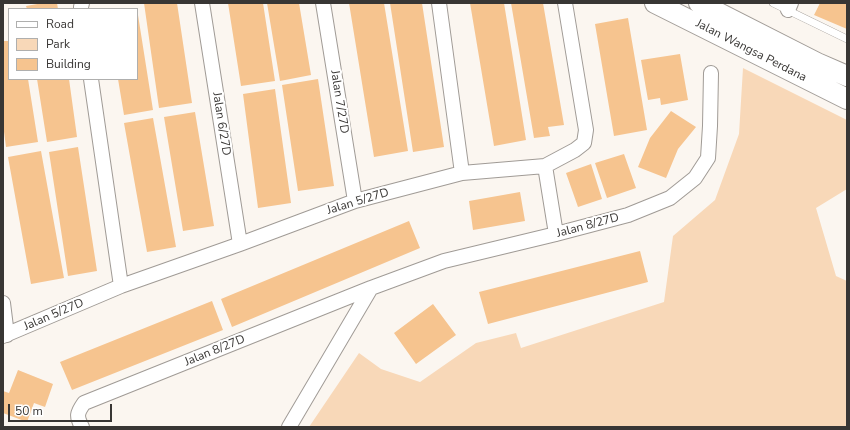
<!DOCTYPE html>
<html>
<head>
<meta charset="utf-8">
<style>
	body { margin:0 }
	#map { position:relative; width:850px; height:430px; overflow:hidden; background:#fbf6f0; font-family:"Nunito Sans",sans-serif }
	canvas { display:block }
	.frame { position:absolute; inset:0; border:4px solid #383634; pointer-events:none }
	.legend { position:absolute; left:8px; top:8px; width:130px; height:72px; box-sizing:border-box; background:#fff; border:1px solid #afafae; margin:0; padding:5px 7px; list-style:none; font-size:12px; color:#383634 }
	.legend li { display:flex; align-items:center; gap:8px; height:20px }
	.legend b { width:20px; border:1px solid #afafae }
	.scale { position:absolute; left:8px; top:404px; width:104px; height:18px; box-sizing:border-box; border:2px solid #383634; border-top:0; padding-left:5px; font-size:12px; line-height:14px; white-space:nowrap; color:#383634; -webkit-text-stroke:3px #fff; paint-order:stroke }
</style>
</head>
<body>
<div id="map">
<canvas width="850" height="430"></canvas>
<div class="frame"></div>
<ul class="legend">
<li><b style="height:5px;background:#fff"></b>Road</li>
<li><b style="height:11px;background:#f8d8b8"></b>Park</li>
<li><b style="height:11px;background:#f6c48f"></b>Building</li>
</ul>
<div class="scale">50 m</div>
</div>
<script>
const ctx = document.querySelector('canvas').getContext('2d');
ctx.lineJoin = 'round';
function paint(path, color) {
  ctx.fillStyle = color;
  ctx.fill(path, 'evenodd');
}
function strokePath(path, color, width, dash) {
  ctx.strokeStyle = color;
  ctx.lineWidth = width;
  ctx.lineCap = dash ? 'butt' : 'round';
  ctx.setLineDash(dash || []);
  ctx.stroke(path);
}
function label(font, color, halo, rows, align = 'center') {
  ctx.font = font + ' "Nunito Sans",sans-serif';
  ctx.lineWidth = 4;
  ctx.setLineDash([]);
  ctx.textBaseline = 'middle';
  ctx.strokeStyle = halo;
  ctx.fillStyle = color;
  for (const [text, x, y, turn = 0] of rows) {
    ctx.save();
    ctx.translate(x, y);
    ctx.rotate((+turn || 0) * Math.PI / 180);
    ctx.textAlign = isNaN(turn) ? turn : align;
    if (halo) ctx.strokeText(text, 0, 0);
    ctx.fillText(text, 0, 0);
    ctx.restore();
  }
}
paint(new Path2D(`
	M743,68L847,120V189L816,208L836,276L847,281V427H309L359,353L381,369L420,382L476,343L516,333L521,348L664,302L673,236L715,200L739,134Z`), '#f8d8b8');
paint(new Path2D(`
	M43,3H57L58,9H27L26,6Z
	M144,3H177L192,103L159,108Z
	M228,3H263L275,81L241,86Z
	M267,3H299L311,75L280,81Z
	M349,3H384L408,151L374,157Z
	M390,3H422L444,147L413,152Z
	M470,3H504L526,140L494,146Z
	M511,3H543L564,125L548,127L550,136L534,138Z
	M820,3H847V29L814,15Z
	M137,15H138L153,110L124,115L118,79H137Z
	M628,18L647,130L614,136L595,24Z
	M3,41H9V79H28L38,142L6,147L3,124Z
	M680,54L688,100L661,105L660,98L648,100L641,60Z
	M37,79H69L77,137L47,142Z
	M318,79L334,186L298,191L282,85Z
	M275,89L291,203L258,208L243,94Z
	M671,111L696,127L678,149L666,178L638,167L650,138Z
	M195,112L214,226L183,231L164,117Z
	M153,118L176,247L147,252L124,123Z
	M78,147L97,271L68,276L49,152Z
	M41,151L64,278L31,284L8,157Z
	M624,154L636,188L607,198L595,163Z
	M591,164L602,199L578,207L566,173Z
	M520,192L525,221L473,230L469,201Z
	M409,221L420,248L232,327L221,299Z
	M640,251L648,282L488,324L479,292Z
	M212,301L223,330L72,390L60,362Z
	M433,304L456,335L416,364L394,333Z
	M18,370L53,384L45,407L34,403L27,422L3,413V391L9,393Z`), '#f6c48f');
const lane = new Path2D(`
	M773,3L847,39`);
const street = new Path2D(`
	M202,3L240,244
	M323,3L355,201
	M439,3L462,173
	M81,9V7L82,3
	M788,10L791,3
	M91,79L121,286
	M545,166L556,234
	M3,303L7,335
	M3,336L121,286L240,244L355,201L462,173L545,166L575,150L584,143L586,130L565,3
	M82,427C76,416 77,413 84,403L371,288L444,261L556,234L628,215L670,198L695,178L708,158L710,126L711,73
	M289,427L371,288`);
const secondary = new Path2D(`
	M655,3L847,99
	M699,3L817,63L847,76`);
strokePath(lane, '#a09b96', 8);
strokePath(street, '#a09b96', 16);
strokePath(secondary, '#a09b96', 22);
strokePath(lane, '#fff', 7);
strokePath(street, '#fff', 14);
strokePath(secondary, '#fff', 20);
label('12px', '#383634', '#fff', [
	["Jalan Wangsa Perdana",751,51,27],
	["Jalan 7/27D",339,102,81],
	["Jalan 6/27D",221,124,81],
	["Jalan 5/27D",358,202,-17],
	["Jalan 8/27D",588,226,-15],
	["Jalan 5/27D",54,315,-23],
	["Jalan 8/27D",215,351,-22]
]);
</script>
</body>
</html>
